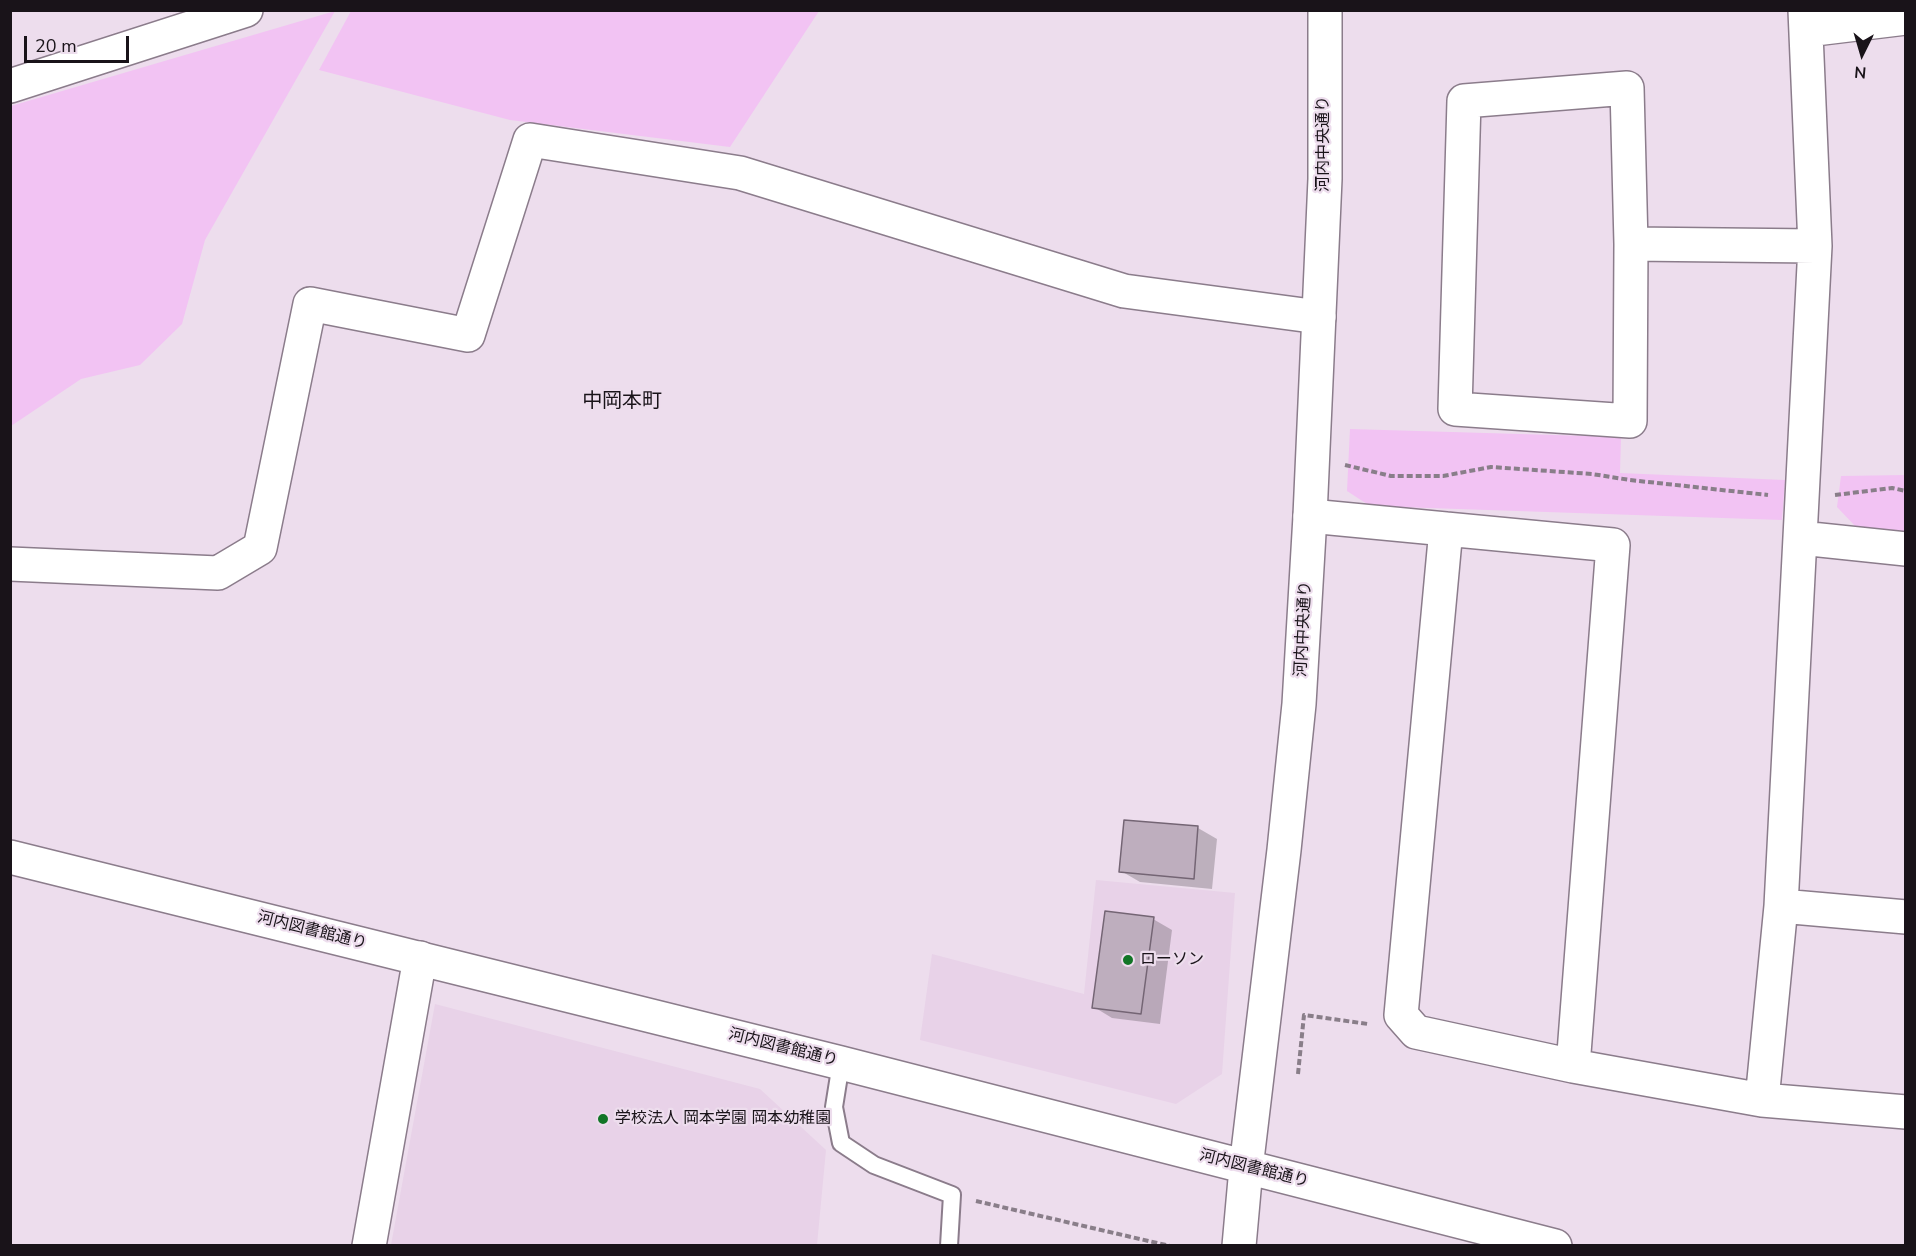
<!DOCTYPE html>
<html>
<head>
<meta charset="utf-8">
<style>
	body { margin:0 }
	#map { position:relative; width:1916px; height:1256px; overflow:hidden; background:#eddded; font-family:"Nunito Sans",sans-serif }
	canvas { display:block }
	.frame { position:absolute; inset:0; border:12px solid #191319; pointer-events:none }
	.north { position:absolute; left:1832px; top:24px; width:60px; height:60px; -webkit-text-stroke:4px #eddded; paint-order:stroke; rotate:185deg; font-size:16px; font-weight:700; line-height:24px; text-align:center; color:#191319 }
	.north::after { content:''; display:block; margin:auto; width:21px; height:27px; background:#191319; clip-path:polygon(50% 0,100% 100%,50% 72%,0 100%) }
	.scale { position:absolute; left:24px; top:36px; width:105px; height:27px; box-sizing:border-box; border:3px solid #191319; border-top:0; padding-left:8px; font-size:18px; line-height:21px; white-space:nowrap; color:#191319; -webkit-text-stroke:4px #eddded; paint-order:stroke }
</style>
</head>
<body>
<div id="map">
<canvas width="1916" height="1256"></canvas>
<div class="frame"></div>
<div class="north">N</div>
<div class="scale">20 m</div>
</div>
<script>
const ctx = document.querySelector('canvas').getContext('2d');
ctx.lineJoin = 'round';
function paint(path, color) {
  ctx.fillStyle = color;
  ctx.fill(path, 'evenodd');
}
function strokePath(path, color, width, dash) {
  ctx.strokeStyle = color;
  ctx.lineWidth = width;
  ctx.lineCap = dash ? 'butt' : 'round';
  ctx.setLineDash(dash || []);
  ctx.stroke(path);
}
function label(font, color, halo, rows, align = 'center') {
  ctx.font = font + ' "Nunito Sans","Noto Sans JP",sans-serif';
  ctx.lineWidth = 4.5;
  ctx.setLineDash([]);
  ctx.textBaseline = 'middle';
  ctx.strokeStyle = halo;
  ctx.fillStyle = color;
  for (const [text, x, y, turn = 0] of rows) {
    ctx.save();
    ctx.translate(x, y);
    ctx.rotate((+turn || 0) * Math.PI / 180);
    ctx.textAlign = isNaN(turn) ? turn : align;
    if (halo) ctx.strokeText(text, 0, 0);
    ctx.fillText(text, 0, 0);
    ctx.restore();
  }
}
paint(new Path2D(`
	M1096,880L1235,893L1222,1074L1176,1104L920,1040L932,954L1084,994Z
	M435,1004L760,1089L826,1150L817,1245H391Z`), '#e8d2e8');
paint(new Path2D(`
	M335,11L205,240L182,324L140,365L81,379L11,426V106Z
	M351,11V10L819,11L730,147L510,120L319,70Z
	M1350,429L1621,437L1620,473L1785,480L1782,520L1370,506L1347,491Z
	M1905,475V533L1857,528L1837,507L1841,476Z`), '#f2c3f3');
paint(new Path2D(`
	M1198,828L1217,839L1212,889L1140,882L1121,871Z
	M1153,919L1172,930L1160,1024L1112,1018L1094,1007Z`), '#0003');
const building = new Path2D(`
	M1124,820L1198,826L1194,879L1119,872Z
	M1105,911L1154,917L1141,1014L1092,1008Z`);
paint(building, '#beaebe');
strokePath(building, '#746574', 1.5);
const service = new Path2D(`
	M841,1063L834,1107L841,1143L874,1165L952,1195L949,1246`);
const minor = new Path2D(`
	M1807,30L1906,18
	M10,86L246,10
	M1627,88L1631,244L1630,421L1455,409L1464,101Z
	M1631,244L1815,246
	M1310,516L1613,545L1573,1066
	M1446,529L1401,1015L1416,1032L1573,1066L1762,1100L1906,1112
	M1801,538L1906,549
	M10,564L218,573L260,548L310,304L468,335L530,140L740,173L1124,291L1319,317
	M1781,906L1906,917
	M1762,1100L1781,906L1815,246L1805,10
	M369,1246L420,958`);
const tertiary = new Path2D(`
	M10,857L841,1063L1555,1246
	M1239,1246L1246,1168L1284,850L1299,704L1310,516L1325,179V10`);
strokePath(service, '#8b7c8b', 20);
strokePath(minor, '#8b7c8b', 36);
strokePath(tertiary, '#8b7c8b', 36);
strokePath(new Path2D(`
	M1345,465L1391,476H1443L1491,467L1592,474L1630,480L1768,495
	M1835,495L1892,488L1906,491
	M1298,1074L1304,1015L1368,1024
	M976,1201L1170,1246`), '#897e89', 4, [6, 3]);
strokePath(service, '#fff', 16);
strokePath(minor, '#fff', 33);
strokePath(tertiary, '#fff', 33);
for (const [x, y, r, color] of [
	[1128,960,6,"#117526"],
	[603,1119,6,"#117526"]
]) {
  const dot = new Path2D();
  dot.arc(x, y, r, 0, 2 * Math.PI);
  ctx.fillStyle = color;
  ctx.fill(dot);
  strokePath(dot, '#eddded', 2);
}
label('16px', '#191319', '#eddded', [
	["河内中央通り",1324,144,-90],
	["河内中央通り",1304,629,-87],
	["河内図書館通り",312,931,14],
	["河内図書館通り",783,1048,14],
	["河内図書館通り",1254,1169,14]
]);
label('16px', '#191319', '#eddded', [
	["ローソン",1140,960],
	["学校法人 岡本学園 岡本幼稚園",615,1119]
], 'left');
label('20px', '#191319', '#eddded', [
	["中岡本町",622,402]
]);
</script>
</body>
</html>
